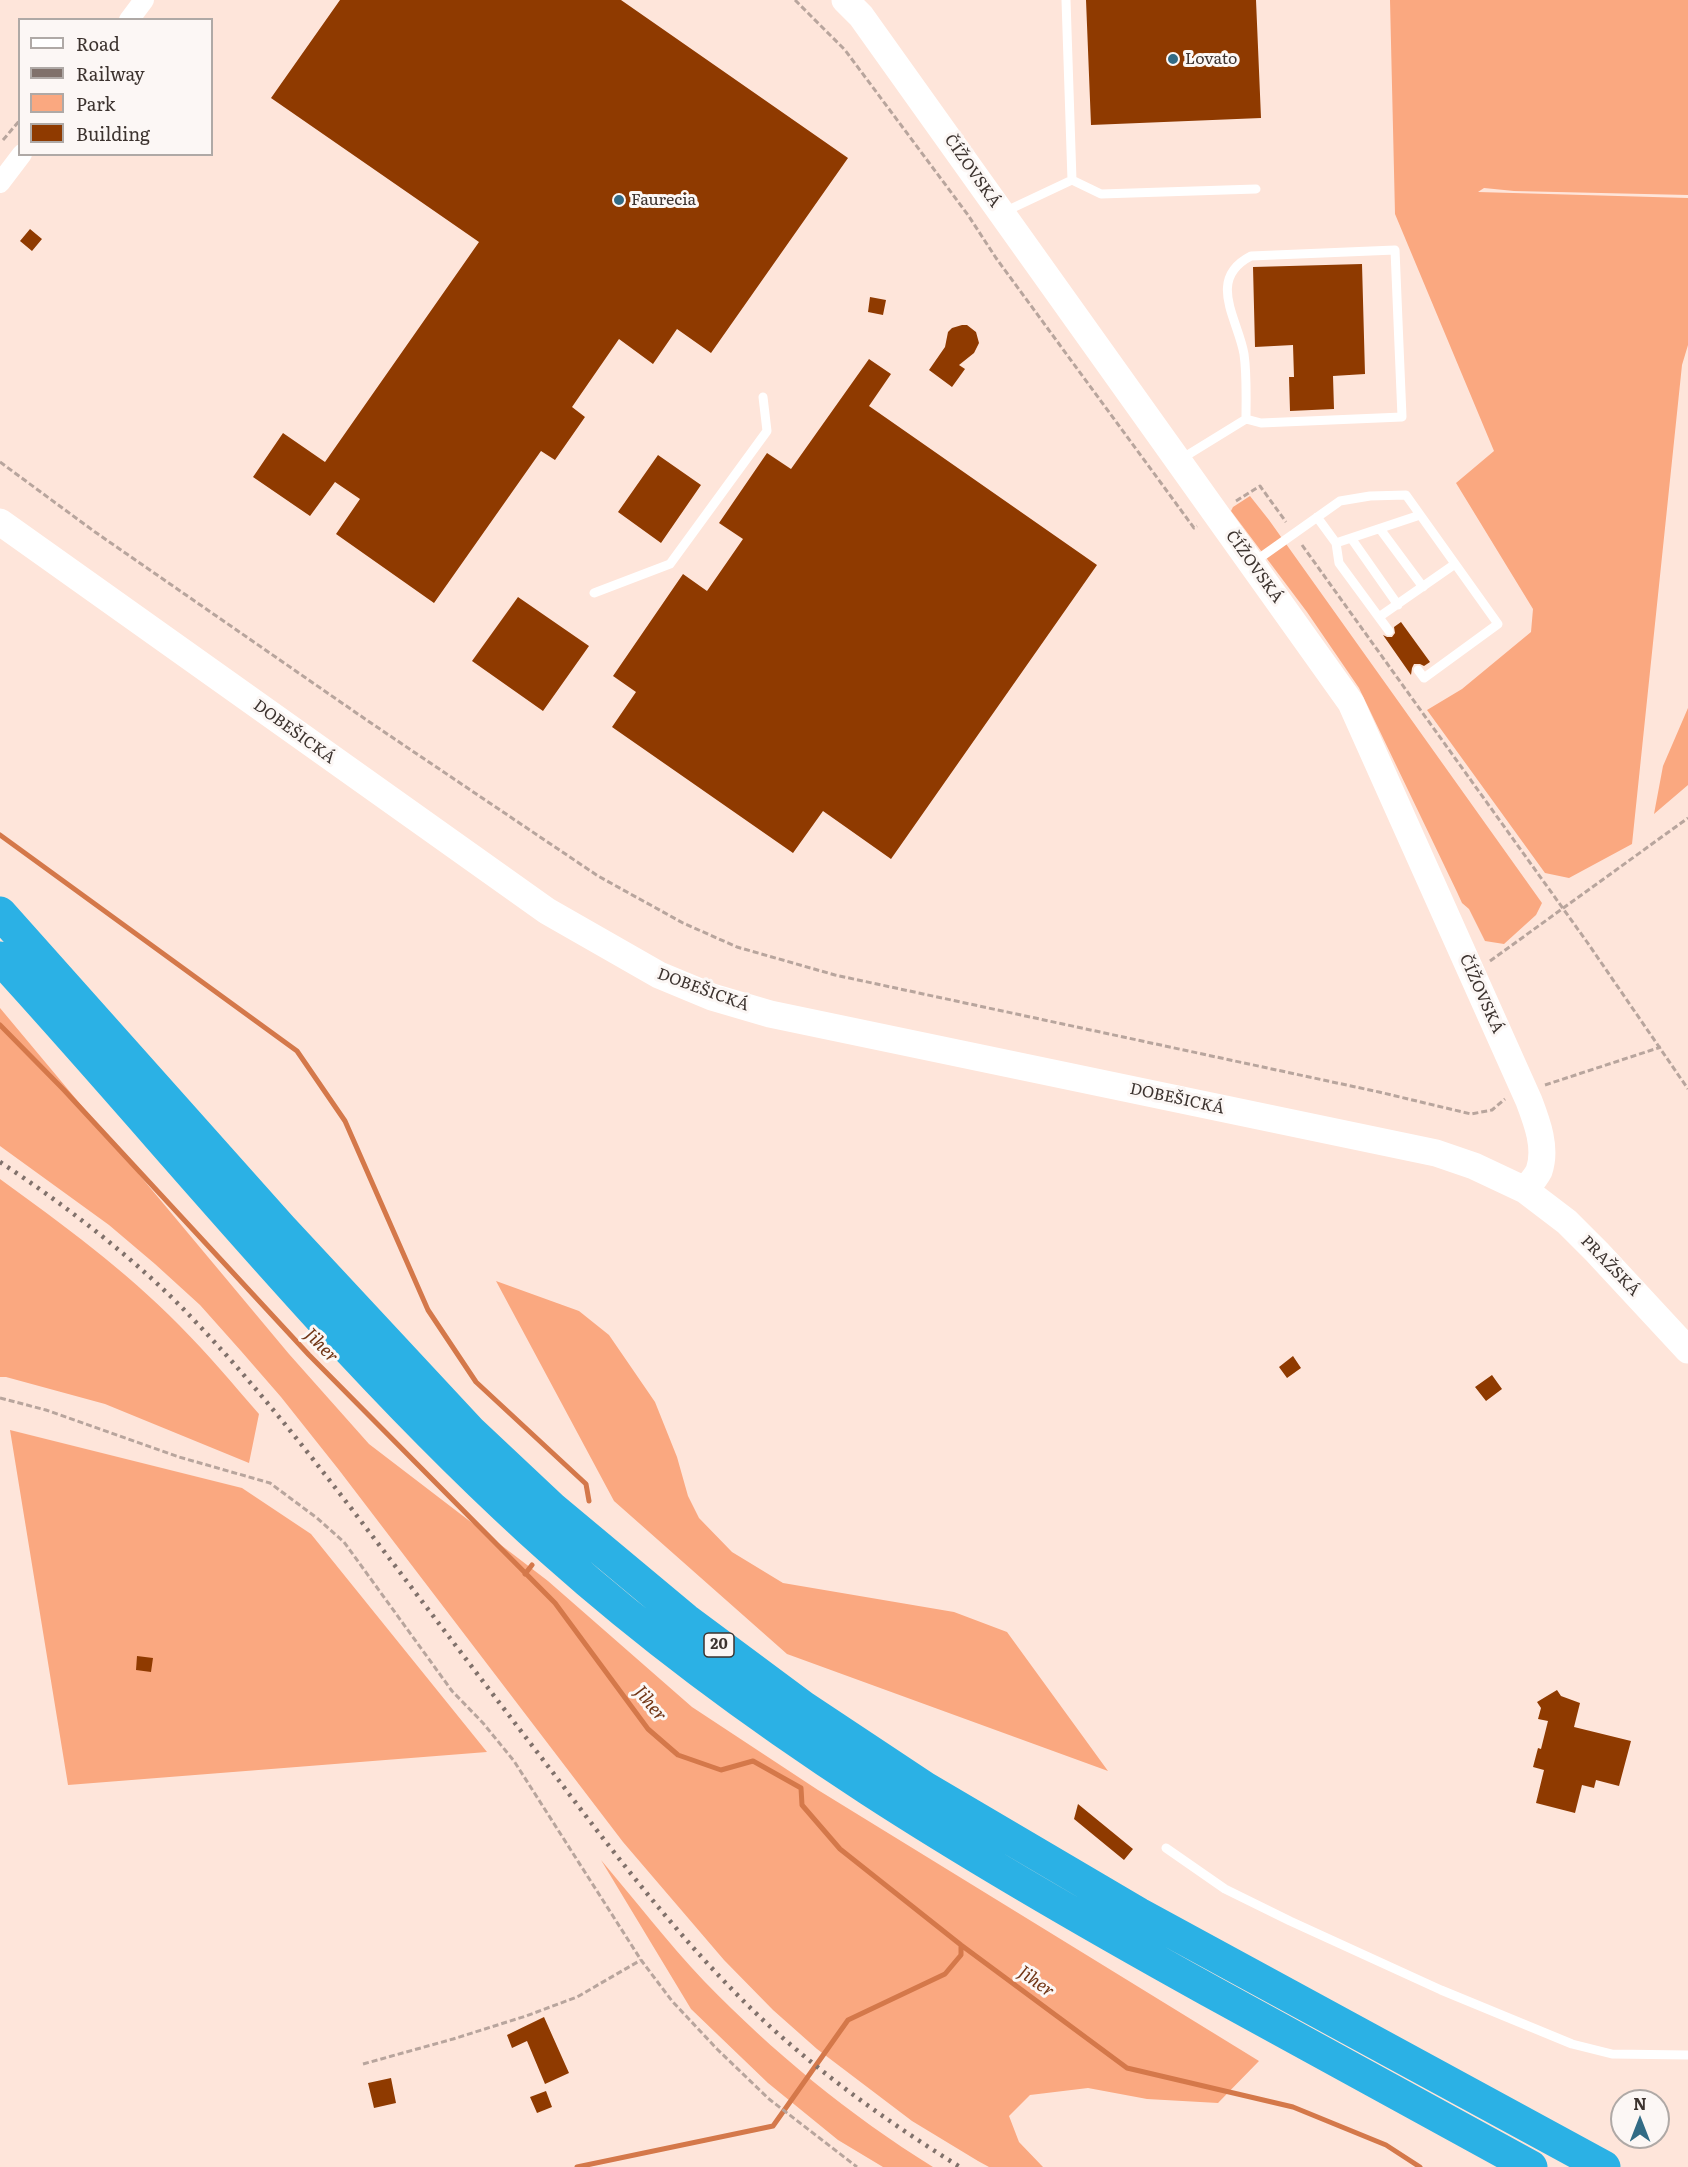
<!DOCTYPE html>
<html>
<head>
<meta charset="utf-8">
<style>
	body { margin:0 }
	#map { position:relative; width:1688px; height:2167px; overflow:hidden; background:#fee5da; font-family:Literata,serif }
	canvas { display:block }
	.legend { position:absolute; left:18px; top:18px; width:195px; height:138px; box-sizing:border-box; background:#fcf7f5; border:2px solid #afa9a6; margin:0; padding:8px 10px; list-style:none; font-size:18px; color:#3c332f }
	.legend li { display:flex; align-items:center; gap:12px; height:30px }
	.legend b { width:30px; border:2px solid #afa9a6 }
	.north { position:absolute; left:1610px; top:2089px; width:60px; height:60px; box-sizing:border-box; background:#fcf7f5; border:2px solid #afa9a6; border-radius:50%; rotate:0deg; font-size:16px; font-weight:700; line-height:24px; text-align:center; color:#3c332f }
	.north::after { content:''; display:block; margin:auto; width:21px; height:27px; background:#326b85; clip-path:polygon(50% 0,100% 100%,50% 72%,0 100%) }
</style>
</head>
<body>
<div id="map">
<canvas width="1688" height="2167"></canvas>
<ul class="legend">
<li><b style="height:8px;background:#fff"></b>Road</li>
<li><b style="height:8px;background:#80716b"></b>Railway</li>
<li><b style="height:16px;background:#faa880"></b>Park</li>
<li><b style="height:16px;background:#8f3a00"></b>Building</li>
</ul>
<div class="north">N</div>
</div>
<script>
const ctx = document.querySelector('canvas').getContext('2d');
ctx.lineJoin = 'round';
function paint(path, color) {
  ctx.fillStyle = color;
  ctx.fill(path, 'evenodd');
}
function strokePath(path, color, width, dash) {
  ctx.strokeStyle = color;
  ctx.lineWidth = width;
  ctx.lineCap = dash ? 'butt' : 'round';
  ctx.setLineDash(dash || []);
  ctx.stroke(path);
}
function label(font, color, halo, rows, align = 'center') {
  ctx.font = font + ' Literata,serif';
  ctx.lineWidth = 6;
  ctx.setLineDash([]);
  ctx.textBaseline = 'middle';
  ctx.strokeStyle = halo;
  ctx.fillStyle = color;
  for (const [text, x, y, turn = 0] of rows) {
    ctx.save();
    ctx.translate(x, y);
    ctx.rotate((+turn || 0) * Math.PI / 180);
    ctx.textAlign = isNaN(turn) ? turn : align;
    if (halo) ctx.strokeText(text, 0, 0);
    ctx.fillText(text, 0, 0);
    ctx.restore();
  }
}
paint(new Path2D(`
	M1390,0H1688V195L1514,191L1484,188L1478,192L1688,198V345L1682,365L1632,844L1569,878L1545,873L1427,710L1462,689L1531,632L1533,609L1456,483L1494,451L1395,214Z
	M1250,496L1269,520L1542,903L1536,915L1504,944L1485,941L1469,909L1462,903L1457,892L1359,688L1307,612L1231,511L1233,507Z
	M1688,708V785L1654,814L1663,766Z
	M0,1008L289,1354L369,1444L548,1581L692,1707L818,1790L1259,2061L1218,2103L1147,2099L1088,2088L1030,2095L1009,2116L1019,2142L1043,2167H989L978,2161L912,2121L817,2049L773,2010L724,1960L623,1842L339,1470L281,1397L241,1351L200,1305L155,1264L109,1225L0,1146Z
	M0,1179C62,1224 125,1270 179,1325C207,1353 233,1384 259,1414L249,1463L105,1404L6,1377H0Z
	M496,1281L579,1311L609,1335L655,1402L677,1457L688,1496L699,1518L732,1552L783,1583L954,1612L1007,1632L1108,1771L787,1654L614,1501Z
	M10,1430L242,1488L311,1534L487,1752L68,1785Z
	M601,1860C635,1900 668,1943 704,1981C773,2052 849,2115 933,2167H883L838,2140L768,2083L691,2009Z`), '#faa880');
strokePath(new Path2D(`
	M0,835L297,1051L345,1121L428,1310L476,1382L586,1484L589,1501
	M0,1025L64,1090L309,1355L555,1603L648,1729L678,1755L721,1770L753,1761L801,1788L802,1805L840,1849L961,1945L1127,2068L1293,2107L1386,2145L1420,2167
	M525,1574L532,1565
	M577,2167L773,2126L848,2020L945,1974L961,1955V1945`), '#d4784a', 5);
paint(new Path2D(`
	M340,0H621L848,158L711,353L677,329L653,364L619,339L572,407L585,417L555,460L541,451L434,603L336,534L360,499L335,482L310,516L253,477L283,433L325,462L479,242L271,98Z
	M1086,0H1256L1261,118L1091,125Z
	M30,229L42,239L32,251L20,241Z
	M1362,264L1365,374L1333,376L1334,409L1290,411L1289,377H1294L1293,345L1255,347L1253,267Z
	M870,297L886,300L883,315L868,312Z
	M962,325H967L976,332L979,343L974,353L959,365L965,369L952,387L929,370L945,347L948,332L952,328Z
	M869,359L891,374L869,406L1097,565L891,859L823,811L793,853L612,727L636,692L613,676L683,574L707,591L743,539L719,523L767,453L791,469Z
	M658,455L701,485L661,543L618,512Z
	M518,597L589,646L543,711L472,661Z
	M1401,622L1430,662L1424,666L1420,664H1414L1412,668L1411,675L1383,635L1387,637H1392L1395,633L1394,627Z
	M1293,1356L1301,1368L1287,1378L1279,1367Z
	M1492,1375L1502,1389L1486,1401L1475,1387Z
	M137,1656L153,1658L151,1672L136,1670Z
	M1557,1690L1561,1696L1580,1703L1574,1727L1631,1741L1619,1786L1596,1780L1594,1788L1582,1785L1575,1813L1536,1803L1544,1770L1533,1767L1538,1748L1541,1749L1548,1721L1538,1719L1541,1708L1537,1702Z
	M1078,1804L1133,1849L1124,1860L1074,1819Z
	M544,2017L569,2073L545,2084L527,2041L512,2048L507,2035Z
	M391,2078L396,2103L374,2108L368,2083Z
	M546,2091L552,2107L537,2113L530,2097Z`), '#8f3a00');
strokePath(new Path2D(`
	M795,0L845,50L968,215L996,258L1194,528L1197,526
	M3,140L20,120
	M0,462L95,532L368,721L598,876L683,923L737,947L835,975L1379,1092L1471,1114L1492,1110L1505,1099
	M1236,501L1260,486L1286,522
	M1302,545L1587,942L1688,1089
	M1490,961L1688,818
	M1545,1085L1661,1047
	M0,1398L46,1410L179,1457L270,1483L317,1518L344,1542L452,1691L483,1723L514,1761L641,1960L672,2001L717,2049L769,2099L857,2167
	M363,2064L453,2039L526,2016L577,1997L641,1960`), '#b8a59d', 3, [6, 3]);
strokePath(new Path2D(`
	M1072,180L1101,194L1256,189
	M1004,212L1072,180L1066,0
	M1181,459L1246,419L1261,423L1402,417L1395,250L1251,256C1206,279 1238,319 1244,354C1247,375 1246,397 1246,419
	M1317,517L1336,543L1339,563L1389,631
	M1380,529L1423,587
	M1351,538L1398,605
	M1336,543L1420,515
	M1254,562L1340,501L1370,496L1406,495L1498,624L1424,678L1418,670
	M594,593L670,564L767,431L763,397
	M1379,617L1455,564
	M1166,1848L1225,1889L1290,1921L1441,1990L1572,2044L1612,2054L1688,2055`), '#fff', 9);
strokePath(new Path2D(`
	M129,20L144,0
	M0,183L22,154`), '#fff', 20);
strokePath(new Path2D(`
	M845,0L861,16L1351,703L1529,1101C1537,1122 1547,1148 1539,1171C1536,1177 1530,1184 1525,1190
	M0,522L547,911L659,975L712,997L770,1014L1436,1153L1474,1166L1525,1190L1567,1222L1597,1252L1688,1350`), '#fff', 27);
strokePath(new Path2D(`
	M0,913L281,1228L470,1431L553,1509L686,1620L803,1707L925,1788L1139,1914L1604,2167
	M0,958C183,1158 351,1371 553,1551C751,1728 979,1863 1210,1991C1317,2050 1424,2109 1531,2167`), '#2bb1e5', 33);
strokePath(new Path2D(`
	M0,1162C64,1204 139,1262 191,1317C261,1390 322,1470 383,1550C440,1625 497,1700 554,1774C619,1860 685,1946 763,2020C823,2076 891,2124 960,2167`), '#80716b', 4.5, [3, 6]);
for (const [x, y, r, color] of [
	[1173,59,6,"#326b85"],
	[619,200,6,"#326b85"]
]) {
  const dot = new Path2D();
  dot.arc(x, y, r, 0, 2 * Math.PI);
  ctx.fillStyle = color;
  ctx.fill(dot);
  strokePath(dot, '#fcf7f5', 2);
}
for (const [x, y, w] of [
	[719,1645,30]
]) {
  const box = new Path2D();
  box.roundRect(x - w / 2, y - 12, w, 24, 4.5);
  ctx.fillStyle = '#fcf7f5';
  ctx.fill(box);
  strokePath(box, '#3c332f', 1.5);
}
label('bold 15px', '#3c332f', null, [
	["20",719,1645]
]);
label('16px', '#3c332f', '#fcf7f5', [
	["Lovato",1185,59],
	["Faurecia",631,200]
], 'left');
label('16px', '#3c332f', '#fcf7f5', [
	["ČÍŽOVSKÁ",972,171,55],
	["ČÍŽOVSKÁ",1254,567,54],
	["DOBEŠICKÁ",294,732,36],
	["DOBEŠICKÁ",703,990,20],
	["ČÍŽOVSKÁ",1481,994,66],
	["DOBEŠICKÁ",1177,1099,12],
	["PRAŽSKÁ",1610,1266,46]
]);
label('italic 18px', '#723616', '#fcf7f5', [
	["Jiher",321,1346,46],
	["Jiher",650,1704,51],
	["Jiher",1036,1982,36]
]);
</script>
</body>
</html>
